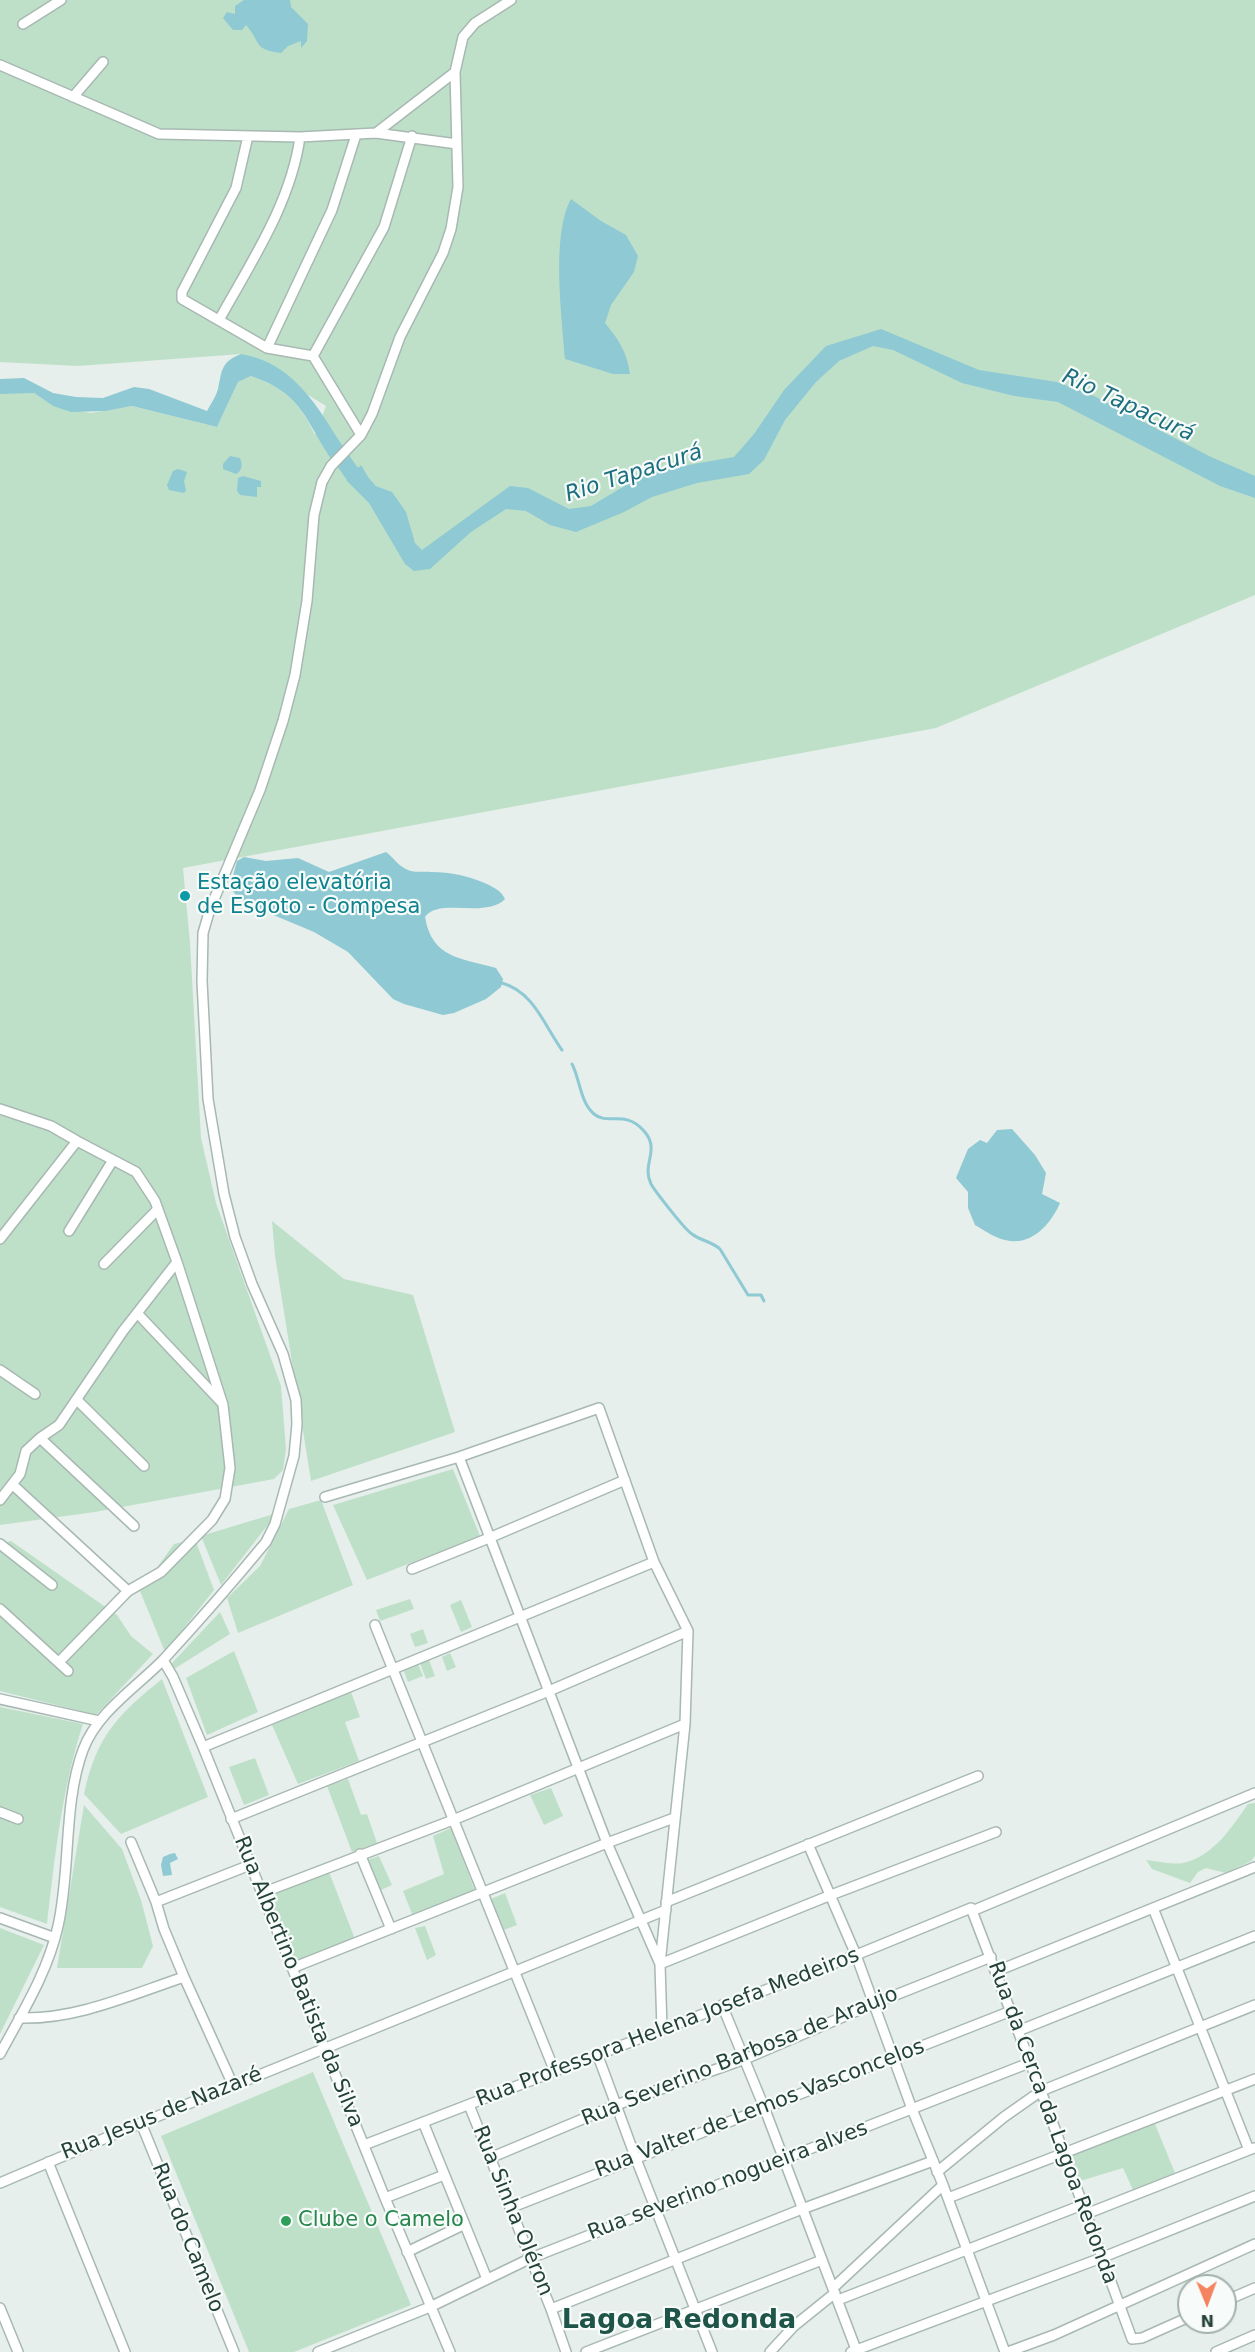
<!DOCTYPE html>
<html>
<head>
<meta charset="utf-8">
<style>
	body { margin:0 }
	#map { position:relative; width:1255px; height:2352px; overflow:hidden; background:#e6efeb; font-family:"DejaVu Sans",sans-serif }
	canvas { display:block }
	.north { position:absolute; left:1177px; top:2274px; width:60px; height:60px; box-sizing:border-box; background:#f7fbf9; border:2px solid #a3b1ad; border-radius:50%; rotate:179deg; font-size:16px; font-weight:700; line-height:24px; text-align:center; color:#24423a }
	.north::after { content:''; display:block; margin:auto; width:21px; height:27px; background:#f4845f; clip-path:polygon(50% 0,100% 100%,50% 72%,0 100%) }
</style>
</head>
<body>
<div id="map">
<canvas width="1255" height="2352"></canvas>
<div class="north">N</div>
</div>
<script>
const ctx = document.querySelector('canvas').getContext('2d');
ctx.lineJoin = 'round';
function paint(path, color) {
  ctx.fillStyle = color;
  ctx.fill(path, 'evenodd');
}
function strokePath(path, color, width, dash) {
  ctx.strokeStyle = color;
  ctx.lineWidth = width;
  ctx.lineCap = dash ? 'butt' : 'round';
  ctx.setLineDash(dash || []);
  ctx.stroke(path);
}
function label(font, color, halo, rows, align = 'center') {
  ctx.font = font + ' "DejaVu Sans",sans-serif';
  ctx.lineWidth = 4.5;
  ctx.setLineDash([]);
  ctx.textBaseline = 'middle';
  ctx.strokeStyle = halo;
  ctx.fillStyle = color;
  for (const [text, x, y, turn = 0] of rows) {
    ctx.save();
    ctx.translate(x, y);
    ctx.rotate((+turn || 0) * Math.PI / 180);
    ctx.textAlign = isNaN(turn) ? turn : align;
    if (halo) ctx.strokeText(text, 0, 0);
    ctx.fillText(text, 0, 0);
    ctx.restore();
  }
}
paint(new Path2D(`
	M0,0H1255V595L936,728L183,868L190,943L201,1138L216,1203L281,1386L286,1449L283,1470L274,1479L95,1512L0,1525V393H34L53,406L91,413L132,406L217,427L238,382L251,376C285,388 300,403 315,435L326,406L241,354L78,366L0,362Z
	M272,1221L344,1279L413,1295L455,1432L311,1481L275,1256Z
	M453,1469L480,1536L367,1580L333,1505Z
	M321,1500L353,1585L238,1633L227,1598L260,1566L289,1509Z
	M277,1513L221,1585L201,1536Z
	M195,1539L214,1590L165,1652L140,1591L174,1544Z
	M11,1541L117,1615L131,1636L153,1654L96,1715L0,1691V1544Z
	M410,1599L414,1609L380,1621L376,1610Z
	M461,1600L472,1627L461,1632L450,1605Z
	M220,1612L230,1634L174,1669L172,1663Z
	M423,1629L428,1643L415,1647L410,1634Z
	M234,1651L258,1712L207,1735L186,1678Z
	M450,1653L456,1667L447,1671L442,1657Z
	M429,1660L435,1676L426,1679L420,1663Z
	M418,1664L423,1676L408,1682L403,1669Z
	M162,1679L208,1797L121,1834L84,1794C96,1737 118,1714 162,1679Z
	M351,1692L360,1717L345,1722L359,1761L298,1784L272,1725Z
	M0,1707L83,1724C62,1788 55,1856 47,1924L0,1907Z
	M255,1758L269,1795L244,1805L229,1767Z
	M348,1779L361,1815L367,1814L377,1843L352,1852L327,1786Z
	M551,1788L563,1816L544,1825L530,1795Z
	M1255,1803V1856L1251,1861L1226,1873L1206,1868L1198,1872L1190,1883L1152,1869L1146,1860C1157,1861 1172,1865 1183,1863C1214,1856 1231,1828 1248,1804Z
	M84,1805L122,1849L141,1900L153,1946L142,1968H57Z
	M451,1828L475,1891L412,1914L403,1891L444,1874L433,1836Z
	M379,1856L392,1885L379,1891L367,1860Z
	M329,1872L355,1939L294,1962L267,1894Z
	M505,1893L517,1925L504,1930L491,1899Z
	M425,1926L436,1955L427,1960L415,1928Z
	M0,1928L44,1945L0,2034Z
	M313,2072L411,2305L294,2352H249L161,2136Z
	M1155,2124L1175,2173L1133,2190L1123,2168L1080,2181L1072,2154Z`), '#bfe0c8');
paint(new Path2D(`
	M244,0H290L291,7L308,24L307,41L301,48V41L288,46L281,53C252,49 262,43 246,25L242,30H233L223,18L227,12L235,14V6Z
	M571,199L601,221L626,235L638,256L634,272L611,305L605,323C619,340 627,352 630,374H613L565,359C562,316 551,235 571,199Z
	M881,329L979,370L1057,382L1094,396L1211,457L1255,476V498L1220,486L1058,402L1014,396L962,383L893,350L873,346L839,361L816,382L785,420L764,460L749,474L697,483L652,497L624,512L576,532L550,525L526,511L506,509L471,532L430,569L414,571L405,564L369,503L346,480L361,465L373,485L392,492L406,512L415,543L422,550L510,486L528,488L569,509L591,506L648,472L734,457L754,434L784,390L826,346Z
	M241,354C293,362 319,408 344,449L332,460C304,419 303,394 251,376L238,382L217,427L132,406L105,411L71,412L53,406L34,393L0,394V379L24,378L53,393L76,397L103,398L134,387L149,389L207,411C211,404 216,396 218,389C222,370 221,362 241,354Z
	M230,456L240,458C243,465 242,471 236,474L223,469V464Z
	M178,469L187,472L184,481L186,490L184,493L169,490L167,485L173,471Z
	M243,476L261,481V487H257V497L240,495L237,491L238,478Z
	M386,852C394,858 398,866 408,870C415,873 424,871 431,872C451,872 469,876 487,884C495,888 501,891 505,899C486,919 439,897 425,917C432,959 462,958 496,968L503,979L501,987L486,999L454,1013L443,1015L404,1004L393,999L348,952L314,932L247,904L235,894L230,887L237,861L244,857L266,861L298,858L329,872Z
	M1012,1129L1035,1155L1046,1173L1042,1194L1060,1203C1051,1224 1031,1247 1005,1240C995,1238 984,1230 975,1225L968,1208V1192L956,1178L968,1149L980,1140L987,1143L997,1130Z
	M170,1854L175,1853L178,1859L170,1863L172,1875L163,1876L161,1865L163,1857Z`), '#8ec9d4');
strokePath(new Path2D(`
	M502,983C534,992 544,1025 562,1050
	M572,1064C580,1079 580,1102 594,1114C608,1126 625,1109 644,1131C661,1150 641,1164 651,1184C655,1191 685,1230 692,1234C701,1241 711,1241 720,1249L748,1295H761L764,1301`), '#8ec9d4', 3);
strokePath(new Path2D(`
	M330,442L351,472L368,489`), '#8ec9d4', 16);
const minor = new Path2D(`
	M23,24L61,0
	M0,65L159,134L300,137L376,133L457,144
	M73,97L103,62
	M376,133L455,72
	M248,136L236,188L182,292V299L267,348L313,356L361,435
	M219,320C251,262 291,203 300,137
	M267,348L332,210L356,135
	M313,356L384,227L412,136
	M0,1109L51,1126L77,1141L136,1172L155,1201L177,1262L223,1405L230,1468L225,1499L212,1520L161,1572L128,1591
	M69,1231L113,1160
	M0,1239L77,1141
	M104,1264L158,1209
	M137,1313L222,1403
	M0,1370L35,1394
	M77,1400L144,1466
	M40,1438L134,1526
	M459,1457L607,1843L660,1964L831,1895L996,1832
	M13,1485L128,1591L59,1662
	M325,1497L459,1457L599,1408L654,1562L688,1631L685,1724L660,1964L662,2030
	M0,1500L20,1474L26,1451L40,1438L59,1425L123,1331L177,1262
	M0,1544L52,1585
	M412,1569L489,1538L625,1480
	M0,1609L68,1671
	M375,1625L555,2072
	M163,1660L173,1677L203,1747L385,2198L450,2352
	M0,1699L99,1721
	M203,1747L654,1562
	M0,1812L18,1819
	M231,1819L549,1691L688,1631
	M131,1842L156,1902L164,1929L184,1977L233,2085
	M808,1844L856,1955L912,2109L943,2185L1005,2352
	M360,1854L391,1929
	M262,1893L453,1820L685,1724
	M156,1902L250,1865
	M666,1902L978,1776
	M1153,1908L1249,2150
	M972,1911L1255,1793
	M0,1918L55,1938
	M292,1968L607,1843L674,1818
	M997,1971L1255,1867
	M722,2005L764,2107L857,2352
	M19,2018C76,2020 130,1995 184,1977
	M1018,2031L1255,1936
	M0,2054C22,2013 48,1972 58,1926C71,1869 63,1804 83,1750C97,1712 137,1687 164,1659C199,1621 233,1582 266,1542L275,1524L294,1456L297,1424L296,1400L283,1354L252,1284L235,1237L224,1194L208,1099L202,981L203,933L210,909L260,790L283,721L295,675L307,601L314,515L322,482L331,466L361,435L372,414L400,337L443,253L451,229L458,187L455,72L463,37L475,23L511,0
	M598,2056L636,2159L712,2352
	M469,2105L551,2309L566,2352
	M423,2122L487,2279
	M141,2123L234,2352
	M364,2145L856,1955L971,1908L1041,2091L1132,2339L1142,2338L1189,2317
	M490,2158L616,2105L745,2059L873,2004L991,1957
	M48,2162L125,2352
	M937,2172L1004,2117L1041,2091L1255,2005
	M0,2183L141,2123L666,1910
	M385,2198L444,2175
	M948,2198L1255,2079
	M510,2208L1011,2011
	M1086,2214L1254,2148
	M407,2252L463,2225
	M833,2288L943,2185
	M838,2300L1082,2205
	M1225,2301L1255,2288
	M0,2308L18,2352
	M551,2309L802,2209L933,2161
	M318,2352L430,2307L531,2258L1029,2063
	M586,2352L822,2260
	M770,2352L794,2326L835,2293
	M851,2352L1101,2258L1255,2196
	M1008,2352L1054,2335L1255,2244
	M1216,2352L1255,2335`);
strokePath(minor, '#a8b8b2', 12);
strokePath(minor, '#fff', 9);
for (const [x, y, r, color] of [
	[185,896,6,"#0f9aa8"],
	[286,2221,6,"#2e9e5b"]
]) {
  const dot = new Path2D();
  dot.arc(x, y, r, 0, 2 * Math.PI);
  ctx.fillStyle = color;
  ctx.fill(dot);
  strokePath(dot, '#f7fbf9', 2);
}
label('21px', '#0d838f', '#f7fbf9', [
	["Estação elevatória",197,884],
	["de Esgoto - Compesa",197,908]
], 'left');
label('21px', '#24423a', '#f7fbf9', [
	["Rua Albertino Batista da Silva",298,1982,68],
	["Rua Professora Helena Josefa Medeiros",668,2028,-21],
	["Rua Severino Barbosa de Araujo",740,2057,-22],
	["Rua Valter de Lemos Vasconcelos",760,2109,-21],
	["Rua Jesus de Nazaré",162,2114,-22],
	["Rua da Cerca da Lagoa Redonda",1052,2123,70],
	["Rua severino nogueira alves",728,2181,-21],
	["Rua Sinha Oléron",512,2211,68],
	["Rua do Camelo",187,2238,68]
]);
label('21px', '#27864d', '#f7fbf9', [
	["Clube o Camelo",298,2221]
], 'left');
label('italic 22px', '#1c6f80', '#f7fbf9', [
	["Rio Tapacurá",1128,406,25],
	["Rio Tapacurá",634,474,-18]
]);
label('bold 27px', '#1f5548', '#f7fbf9', [
	["Lagoa Redonda",679,2321]
]);
</script>
</body>
</html>
